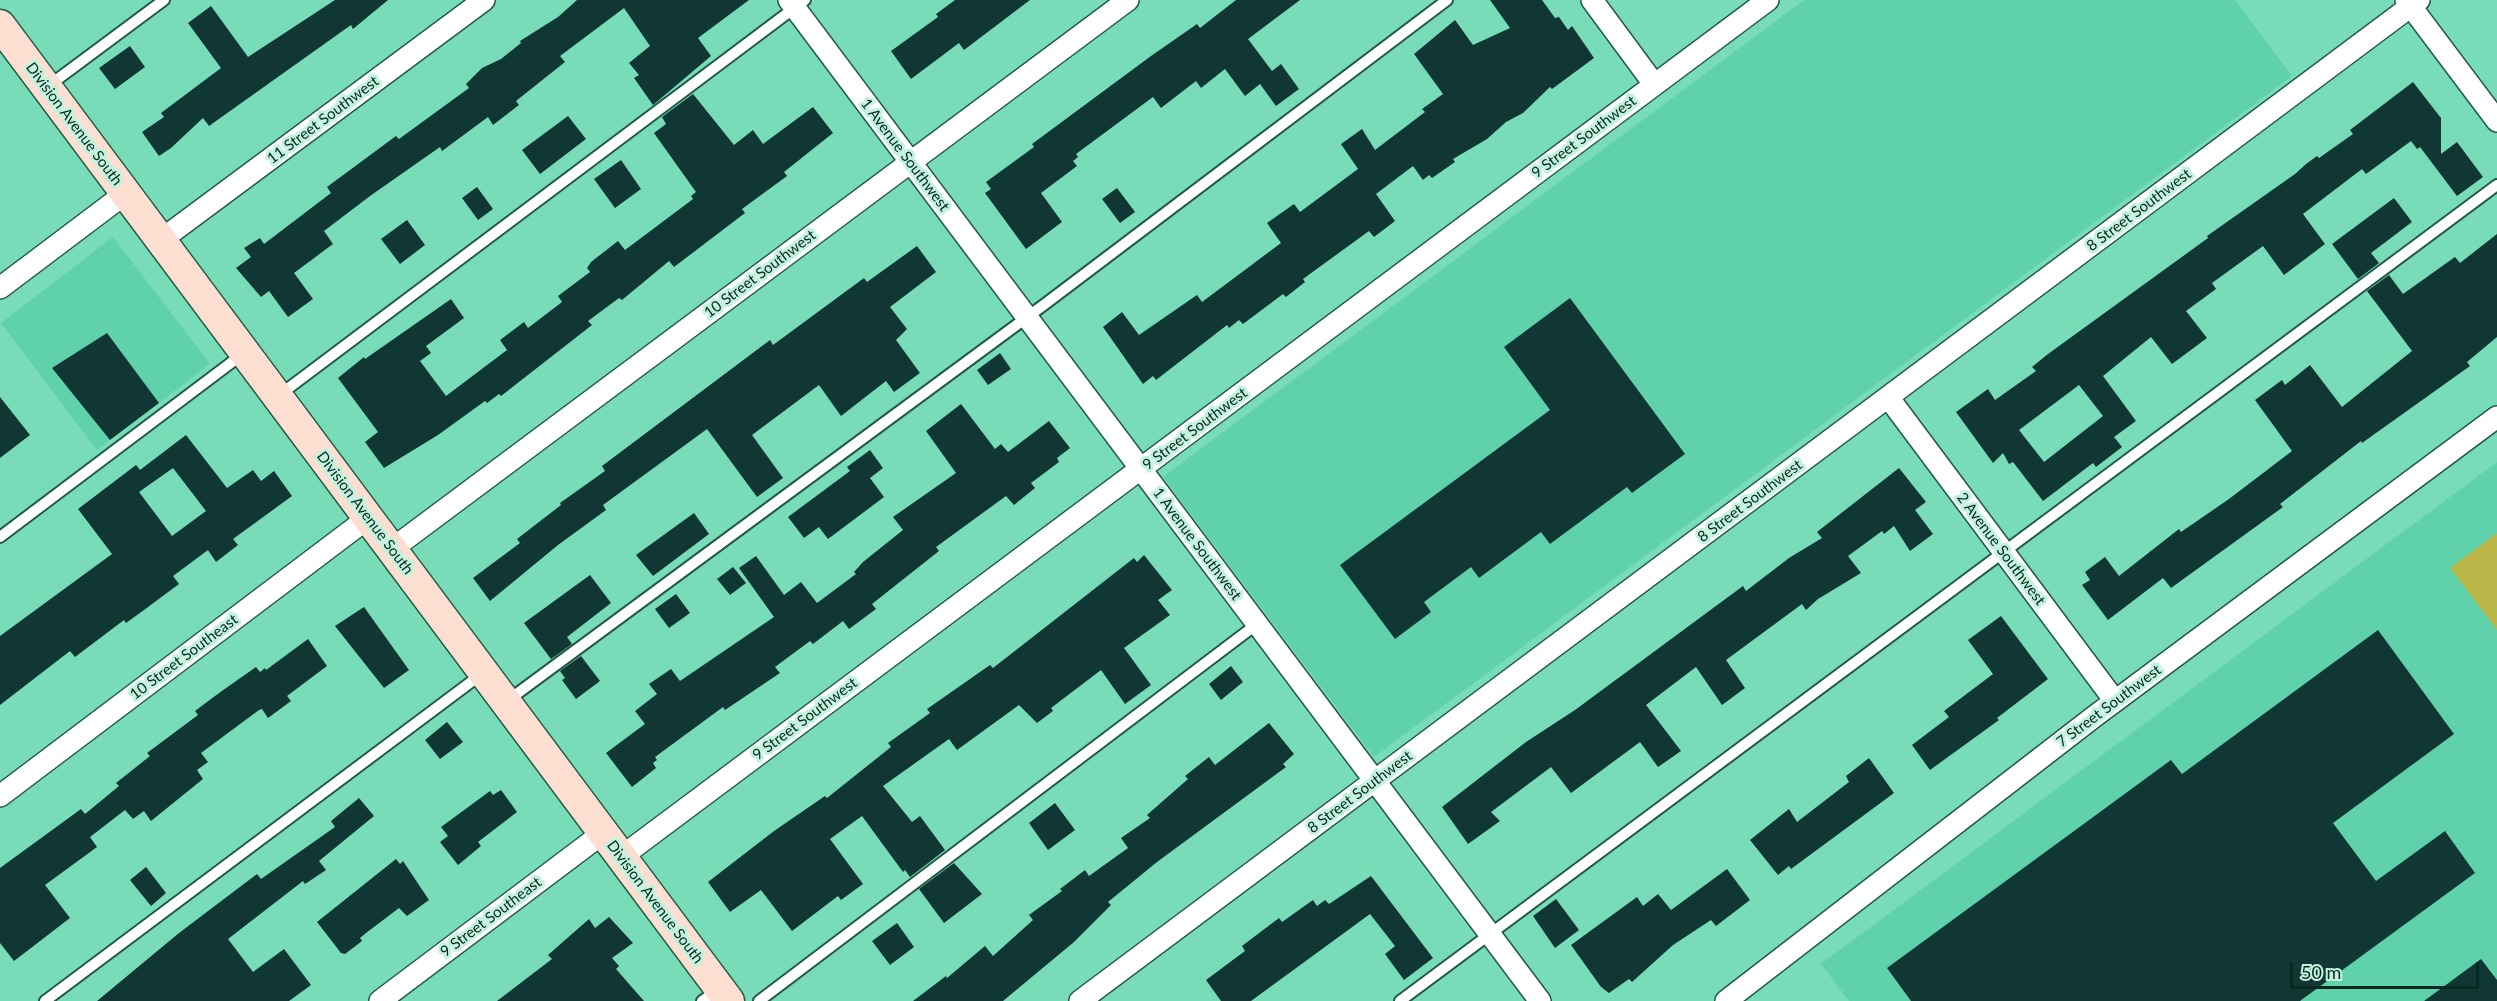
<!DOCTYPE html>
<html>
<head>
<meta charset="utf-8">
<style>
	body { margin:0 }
	#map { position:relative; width:2497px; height:1001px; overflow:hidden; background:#77dcb7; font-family:Lato,sans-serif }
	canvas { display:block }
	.scale { position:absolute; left:2290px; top:962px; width:189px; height:27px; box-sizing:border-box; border:3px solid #07291e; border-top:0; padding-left:8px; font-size:18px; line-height:21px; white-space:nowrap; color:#07291e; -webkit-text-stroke:4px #c3f2df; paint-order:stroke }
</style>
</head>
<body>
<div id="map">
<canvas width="2497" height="1001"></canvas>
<div class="scale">50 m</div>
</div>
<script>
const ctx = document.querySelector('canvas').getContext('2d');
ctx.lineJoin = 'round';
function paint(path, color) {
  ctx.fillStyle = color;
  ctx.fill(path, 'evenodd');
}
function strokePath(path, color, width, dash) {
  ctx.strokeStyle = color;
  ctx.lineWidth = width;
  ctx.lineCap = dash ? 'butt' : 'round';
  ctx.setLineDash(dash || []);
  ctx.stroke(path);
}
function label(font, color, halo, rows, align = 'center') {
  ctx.font = font + ' Lato,sans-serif';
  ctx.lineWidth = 6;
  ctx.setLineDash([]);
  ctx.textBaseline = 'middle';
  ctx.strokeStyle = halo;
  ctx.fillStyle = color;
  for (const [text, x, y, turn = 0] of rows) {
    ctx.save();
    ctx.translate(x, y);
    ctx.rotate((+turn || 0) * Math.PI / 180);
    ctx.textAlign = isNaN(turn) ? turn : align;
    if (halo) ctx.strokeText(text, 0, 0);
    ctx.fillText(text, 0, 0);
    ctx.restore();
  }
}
paint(new Path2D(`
	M1804,0H2235L2292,76L1374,757L1163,477Z
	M113,237L210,364L97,450L1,323Z
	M2497,462V1001H1849L1821,964Z`), '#60d2ab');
paint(new Path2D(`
	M2497,533V630L2450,568Z`), '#bab748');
paint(new Path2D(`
	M335,0H388L353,29L351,25L209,126L203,118L171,148L159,156L142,132L164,117L161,113L221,68L188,23L211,6L248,57Z
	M577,0H749L698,38L711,56L653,105L634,78L639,75L629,63L650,46L624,8L560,56L565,62L516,101L519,105L493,125L488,117L442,151L440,147L370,196L324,231L333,244L294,273L313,299L288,317L269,291L261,297L236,268L251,257L244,248L260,238L264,244L331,193L327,187L396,136L399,139L469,88L466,84L482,68L501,59L521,43L520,41L558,17Z
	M955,0H1030L964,50L959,43L911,79L891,51L938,17L936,14Z
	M1236,0H1300L1248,39L1272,71L1281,64L1299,89L1276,106L1260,84L1245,96L1225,69L1201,88L1196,81L1161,108L1153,97L1076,154L1078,157L1073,161L1077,166L1041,193L1062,222L1026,249L985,193L991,189L986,182L1034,147L1032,144L1151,56L1197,24L1200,28Z
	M1490,0H1542L1555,18L1559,17L1568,30L1572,26L1594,58L1552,89L1550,87L1523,113L1506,122L1487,139L1453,159L1455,162L1432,178L1429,175L1423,180L1413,166L1376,194L1395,221L1374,237L1369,231L1303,279L1305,282L1286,297L1283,294L1243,324L1239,320L1229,328L1227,325L1156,380L1153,376L1143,384L1103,327L1122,312L1139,335L1197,295L1202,302L1281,243L1267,223L1294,204L1300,212L1358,169L1341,144L1362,129L1375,150L1425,112L1422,109L1443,94L1414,54L1455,20L1473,45L1510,28Z
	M130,46L145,67L115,89L99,68Z
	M2413,82L2441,118V154L2457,142L2483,177L2457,196L2420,147L2417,149L2411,141L2366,174L2362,169L2303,214L2325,244L2284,275L2263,246L2212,283L2216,289L2186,311L2207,338L2172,364L2151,337L2103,376L2136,421L2114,437L2122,447L2096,467L2093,463L2043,501L2013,462L2009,464L2003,453L1993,463L1956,412L1988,389L1995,400L2036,371L2032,367L2048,354L2208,238L2207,236L2295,174L2306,164L2317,156L2319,158L2353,134L2350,130ZM2079,385L2103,416L2044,462L2019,430Z
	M693,94L734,145L753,130L763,144L813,107L833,133L784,172L787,176L742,209L745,213L674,267L669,261L622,300L619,298L588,321L592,325L501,396L499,394L487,403L485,401L438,435L384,468L365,442L378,432L338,378L364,357L365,359L451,299L464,318L426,346L431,353L420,361L446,396L507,350L500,340L524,322L528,328L562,302L558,296L590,272L587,268L591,262L618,241L625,250L693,199L691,196L696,192L654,133L666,124L662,117Z
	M568,116L586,139L540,174L522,150Z
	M621,160L641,189L615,208L594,179Z
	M477,187L493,209L478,220L462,198Z
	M1117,188L1135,212L1120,223L1102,199Z
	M2394,198L2412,222L2371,253L2379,263L2358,279L2332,244Z
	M407,220L425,245L400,264L381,239Z
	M2497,234V337L2467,362L2470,366L2362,443L2361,441L2280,504L2283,507L2171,588L2163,578L2108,620L2082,585L2090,580L2085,572L2105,557L2119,576L2179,529L2181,532L2229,499L2292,451L2255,400L2282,380L2285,385L2310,365L2342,407L2412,351L2367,291L2389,275L2403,294L2455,257L2460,263Z
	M917,246L936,272L890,307L907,329L896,340L920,373L894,392L886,381L841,416L819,385L752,435L783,478L757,497L707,429L603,505L606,510L558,545L490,601L473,578L520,543L517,539L561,505L560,503L605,471L602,466L770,340L773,345L864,278L867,282Z
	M1570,298L1685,454L1632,493L1627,487L1550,544L1541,532L1479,578L1471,567L1424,602L1431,612L1395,639L1340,565L1550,410L1504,347Z
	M107,333L159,403L110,440L52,368Z
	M1000,353L1011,369L988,385L977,370Z
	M0,397L30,435L0,458Z
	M961,404L995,449L1001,444L1008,452L1049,421L1070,448L1057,458L1059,462L1031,483L1035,488L1014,505L1006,496L936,547L939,551L872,604L876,609L849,629L843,621L813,644L810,641L775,667L780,673L725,710L723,707L655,757L657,760L653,763L656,768L632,787L606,753L645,724L635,711L657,694L649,684L671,669L680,681L774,617L739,568L756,556L784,595L801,582L817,603L856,574L854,572L863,562L903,530L893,517L956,473L926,431Z
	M186,435L227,488L253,470L261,481L274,471L292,496L233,539L238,545L216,562L208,550L173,576L179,584L144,610L126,623L124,620L75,657L70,651L0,705V636L112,554L78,509L136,465L140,470ZM173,468L206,511L172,536L139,492Z
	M870,450L883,468L870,478L884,497L828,539L819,527L804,538L788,517L850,471L847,467Z
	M1899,468L1926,502L1915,510L1933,534L1910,551L1894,526L1884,534L1882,531L1848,556L1861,573L1818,599L1806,610L1802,604L1726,660L1745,688L1722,705L1696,667L1646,705L1681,751L1658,767L1640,742L1571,793L1551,767L1491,812L1500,821L1468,844L1442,807L1526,742L1575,710L1743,586L1746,591L1789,558L1822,538L1817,532Z
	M694,513L709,534L653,576L636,555Z
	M1144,555L1172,590L1158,600L1170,615L1124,648L1151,685L1125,704L1101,670L1051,708L1053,711L1037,723L1019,705L957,750L949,739L883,786L912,822L920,816L945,850L910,877L905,870L903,872L862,816L830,839L863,884L841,900L838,896L792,931L761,890L730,912L708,882L774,831L825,796L827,798L891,747L888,743L930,713L927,709L990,665L993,668L1134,558L1137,562Z
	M733,567L746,583L730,595L717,579Z
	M590,575L611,603L567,637L572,644L551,659L524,623Z
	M676,594L690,613L669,628L655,609Z
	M364,607L409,670L384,688L335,626Z
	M2001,616L2048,679L1997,718L1999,720L1930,770L1912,745L1949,717L1944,711L1993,674L1968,640Z
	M2378,630L2454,734L2333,823L2376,881L2445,831L2475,873L2300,1001H1911L1887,968L2171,760L2182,774Z
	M308,639L327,666L287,696L291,701L268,718L262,709L259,710L201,753L208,762L197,770L203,779L151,821L144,811L133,819L125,810L90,837L97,847L45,885L70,918L14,961L0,943V868L81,809L85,814L119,786L116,783L150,756L147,753L198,715L195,711L219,693L256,667L260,672L265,668L266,670Z
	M581,656L600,681L576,699L562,680L565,678L560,671Z
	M1231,666L1243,682L1221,700L1209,684Z
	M447,722L463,742L440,759L425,740Z
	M1269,723L1294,754L1283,764L1286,767L1157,862L1108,902L1111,905L1074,942L1003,1001H913L946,976L947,978L985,946L993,956L1033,920L1029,915L1062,891L1060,889L1085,870L1089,876L1128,848L1121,838L1150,818L1147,815L1188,779L1185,776L1209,757L1215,765Z
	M1869,758L1894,793L1791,869L1789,866L1778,875L1750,840L1789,809L1797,822L1849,782L1846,776Z
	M501,790L517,812L478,842L481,846L458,865L440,842L448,836L441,827L490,791L493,795Z
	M359,798L374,816L319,861L326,870L305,884L303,881L228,939L253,972L284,949L311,985L289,1001H97L179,933L257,874L261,879L335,827L331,821Z
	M1055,803L1075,830L1048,850L1029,823Z
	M396,859L400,864L403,861L429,900L407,916L399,908L366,933L360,938L362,941L345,954L341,953L317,922Z
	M954,863L982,894L944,923L919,889Z
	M146,867L166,893L151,906L130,880Z
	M1727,869L1750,900L1716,926L1711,920L1673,945L1632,982L1629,979L1609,993L1601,987L1571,945L1637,897L1643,906L1658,894L1671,910Z
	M1371,876L1433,958L1404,980L1385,954L1395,946L1370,914L1251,1001H1221L1206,980L1245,951L1242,946L1279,918L1282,922L1313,900L1317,906L1325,900L1329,904Z
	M1556,899L1579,930L1555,948L1533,916Z
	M609,917L633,943L612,958L619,966L616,969L644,1001H497L552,959L548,955L589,919L595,928Z
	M897,923L914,947L890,965L872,941Z
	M2481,959L2497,980V1001H2424Z`), '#103734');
const lane = new Path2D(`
	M47,87L164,0
	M278,396L805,0
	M0,537L244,353
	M507,701L1045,304L1447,0
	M45,1001L483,673
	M702,1001L719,989
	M759,1001L1257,624
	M1400,1001L2497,185`);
const street = new Path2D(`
	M789,0L1540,1001
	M1592,0L1654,84
	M2406,0L2497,121
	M161,240L484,0
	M0,288L126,193
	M1888,397L2115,701
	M392,549L1128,0
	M0,796L368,518
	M621,857L1768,0
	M380,1001L603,833
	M1080,1001L2419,0
	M1726,1001L2095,716L2497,417`);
const secondary = new Path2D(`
	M0,25L729,1001`);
strokePath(lane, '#235947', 14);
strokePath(street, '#235947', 24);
strokePath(secondary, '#235947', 33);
strokePath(lane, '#fff', 10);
strokePath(street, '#fff', 21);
strokePath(secondary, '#fcdfd0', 30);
label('15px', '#07291e', '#c3f2df', [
	["11 Street Southwest",323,120,-37],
	["Division Avenue South",74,124,53],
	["9 Street Southwest",1584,137,-37],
	["1 Avenue Southwest",905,155,53],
	["8 Street Southwest",2139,210,-37],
	["10 Street Southwest",760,274,-37],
	["9 Street Southwest",1195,429,-37],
	["8 Street Southwest",1750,501,-37],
	["Division Avenue South",365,513,53],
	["1 Avenue Southwest",1197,544,53],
	["2 Avenue Southwest",2001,549,53],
	["10 Street Southeast",184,657,-37],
	["7 Street Southwest",2109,706,-37],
	["9 Street Southwest",805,719,-37],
	["8 Street Southwest",1360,792,-37],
	["Division Avenue South",655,902,53],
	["9 Street Southeast",491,917,-37]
]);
</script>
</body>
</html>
